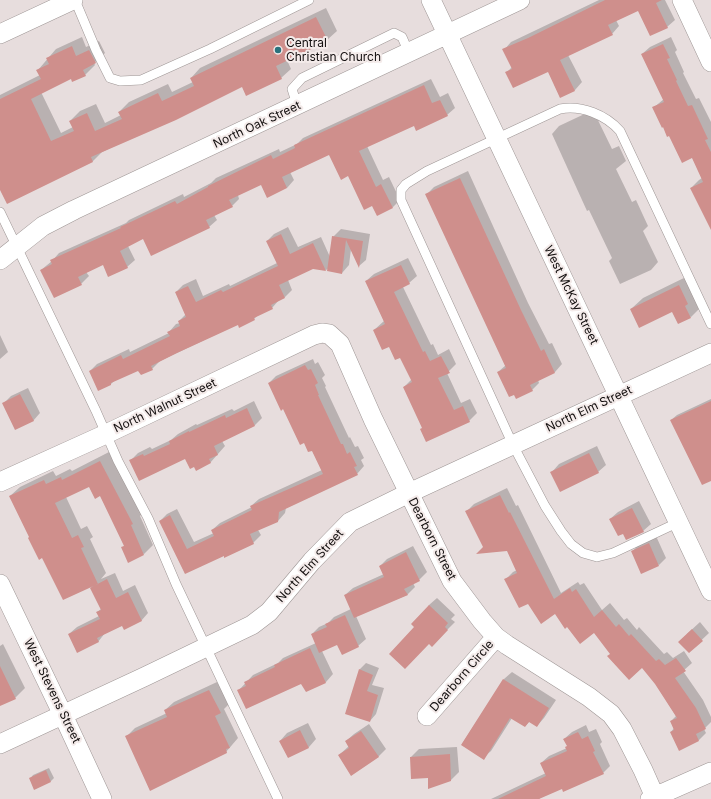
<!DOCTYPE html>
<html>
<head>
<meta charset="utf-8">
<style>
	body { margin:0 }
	canvas { display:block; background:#e7dddd }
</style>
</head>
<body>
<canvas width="711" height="799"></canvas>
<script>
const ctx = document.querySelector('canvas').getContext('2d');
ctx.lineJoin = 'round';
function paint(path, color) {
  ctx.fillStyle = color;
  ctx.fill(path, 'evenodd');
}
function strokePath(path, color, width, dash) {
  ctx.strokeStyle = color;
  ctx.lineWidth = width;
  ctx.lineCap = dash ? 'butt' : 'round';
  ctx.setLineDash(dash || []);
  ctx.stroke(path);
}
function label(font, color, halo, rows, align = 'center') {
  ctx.font = font + ' Inter,sans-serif';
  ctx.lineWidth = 4;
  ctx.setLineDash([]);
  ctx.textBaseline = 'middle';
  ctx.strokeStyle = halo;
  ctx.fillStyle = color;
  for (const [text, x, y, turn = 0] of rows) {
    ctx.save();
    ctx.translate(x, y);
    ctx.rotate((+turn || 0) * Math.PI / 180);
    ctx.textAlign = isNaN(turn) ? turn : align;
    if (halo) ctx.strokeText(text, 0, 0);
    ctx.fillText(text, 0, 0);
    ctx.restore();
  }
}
paint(new Path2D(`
	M599,0H665L675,20L667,27L638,10L616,20L619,26L612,34L568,55L582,82L575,90L560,97L548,70L506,73L512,67L504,50L511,42Z
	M326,8L337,31L327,40L287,60L291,69L281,78L242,86L102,152L93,161L0,188V95L40,75L38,70L56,49L82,37L86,47L99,41L105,53L94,63L95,65L85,75L71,78L41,92L61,133L73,127L70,121L80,111L96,104L105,123L121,115L119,112L129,102L168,84L172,92L193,82L191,78L200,68Z
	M671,37L677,50L675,52L684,72L683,73L696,99L699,98L711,122V228L691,188L699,180L702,178L692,157L669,135L653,108L664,99L642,54L650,47Z
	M431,79L440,97L448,93L455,108L447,115L414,125L367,146L383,180L389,177L400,200L393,207L373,204L329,153L290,172L294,180L287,188L261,184L238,195L239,199L232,206L214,215L217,220L209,227L143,238L128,246L135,260L127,267L103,263L86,272L89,276L81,284L41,270L52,261L59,253L126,223L129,220L183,194L184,197L211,183L216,178L279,149L280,152L297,144L303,138Z
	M593,110L612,149L619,146L626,161L616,169L632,202L636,200L648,226L643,231L658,262L651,270L620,284L609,261L612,258L589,210L587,211L552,134L559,126Z
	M468,171L528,303L549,344L552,343L562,364L555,372L538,380L539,383L532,390L498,372L506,365L427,194L434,187Z
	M288,227L298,247L321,237L330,257L333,237L341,229L370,234L366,260L359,266L351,249L349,265L342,273L329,268L326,270L313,268L288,280L292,290L285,297L279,300L272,308L258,315L254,319L238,324L160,361L152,369H139L114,381L111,384L90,371L97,364L129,349L130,352L169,333V332L176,324L180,323L179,321L186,314L176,292L183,285L196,279L203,296L229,284L230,286L277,263L267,241L274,234Z
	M408,258L417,276L409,283L403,287L431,345L433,344L438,355L449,349L456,364L447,373L461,403L470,399L477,413L469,421L423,428L404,387L412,379L401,356L374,330L384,321L366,281L374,274Z
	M690,275L702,306L691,317L673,311L631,309L643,298Z
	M0,335L8,352L0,359Z
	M313,359L315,364L318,362L325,375L322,378L326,386L325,387L349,438L350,437L355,447L358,446L364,458L361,460L364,466L357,474L286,508L285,513L278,521L258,530L261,535L253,543L224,554L185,573L160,521L167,514L177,509L194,542L214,533L212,530L220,523L252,507L251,506L259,499L322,470L312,450L283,408L269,383L276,376Z
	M28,388L40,413L33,421L3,404L11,396Z
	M711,399V479L671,420L677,415Z
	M254,401L262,418L255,425L222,441L225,446L210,463L186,458L131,460L138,453L150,447L152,449L171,440L178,434L196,424L197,425L232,409L234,411Z
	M597,446L606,465L598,472H552L559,464Z
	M109,452L142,514L140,516L153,545L144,554L122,548L125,545L100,495L89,486L66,497L81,529L87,526L93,537L90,539L106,573L101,579L115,573L123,591L135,585L148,613L141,621L123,625L105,633L98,642L69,634L77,627L99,616L97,612L101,609L91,588L94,584L43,556L30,537L10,496L20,487L53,471L56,476L70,469L72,471Z
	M507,488L516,506L518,505L561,593L578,582L580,585L584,583L602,610L610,603L624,620L627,618L637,630L639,627L664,654L667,652L673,658L684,651L692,663L683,671L703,700L711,717V722L704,729L706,733L699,740L679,749L671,732L674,728L671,721L676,716L656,684L642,667L611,654L594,632L556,612L528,602L506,579L513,572L517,570L507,550L484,547L466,512L474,504Z
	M639,501L651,524L643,531L623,533L610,519L618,512Z
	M656,536L666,558L659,565L632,552L639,544Z
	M413,546L427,572L419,580L413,583L415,587L407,595L356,616L366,639L358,646L338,643L322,651L333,674L326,682L306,691L302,682L239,690L253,675L278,663L283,658L316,643L312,634L319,627L328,623L334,617L351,609L345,595L353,588L384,574L380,566L387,559Z
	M437,598L455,615L451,619L455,622L439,638L416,627L429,605Z
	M700,622L709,633L689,652L687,634Z
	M3,644L25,688L15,698L0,705V646Z
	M366,663L379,668L372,685L384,688L376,714L370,721L346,713L360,669Z
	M512,672L556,700L544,718L537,726L530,721L525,726L512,718L491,751L483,758L462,744L504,679Z
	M217,682L229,704L224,709L238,738L226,752L126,737L135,728L167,713L165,710L174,702Z
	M308,723L316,739L309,747L288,757L280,741L287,733Z
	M369,724L386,749L378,757L339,755L349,746L346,741L354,734Z
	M586,725L589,732L596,729L602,742L600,744L610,766L603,773L538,796L540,799H491L546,773L541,763L549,756L567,748L568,746L564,739L572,732Z
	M457,747L459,772L451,780L429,777L411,757L419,749Z
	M49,768L54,778L51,781L35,789L30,779L33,775Z`), '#0003');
paint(new Path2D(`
	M605,0H662L656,3L668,28L650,36L638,11L608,25L613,35L560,60L575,91L560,98L548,72L513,88L505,72L512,69L502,49L528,38Z
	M316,17L328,41L276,66L282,79L246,96L242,87L176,120L91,157L93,162L7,204L0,190V99L41,79L36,70L49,64L46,58L72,46L76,56L89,50L96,63L83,70L86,76L72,82L71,79L31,99L51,141L74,131L69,121L87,113L95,131L122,119L118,112L158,93L162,101L194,86L190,78Z
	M663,44L670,58L667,59L677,80L676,81L688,106L692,105L708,139L705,140L711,152V230L690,188L703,182L692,158L682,163L669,136L667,137L663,127L662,128L652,107L664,102L641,54Z
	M424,85L432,103L440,100L448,116L416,131L414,126L359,151L376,187L381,184L393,208L377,216L372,206L364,210L348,176L341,180L329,155L282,177L287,188L267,198L261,185L229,200L233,207L206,220L210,228L151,256L143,239L120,251L128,268L108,277L103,265L78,277L82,285L54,298L40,270L52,264L50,260L121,228L120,227L175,201L177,204L208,187V186L271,155L273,159L295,148L294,145Z
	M460,178L521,310L541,351L544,349L555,373L530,385L533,391L516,399L514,395L509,397L497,372L506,368L425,194Z
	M281,234L290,254L313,243L326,271L313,269L279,285L285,298L271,305L273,309L254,318L255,320L239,328L238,325L177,353L151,366L153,370L141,375L138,371L111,383V385L98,391L89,371L121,355L123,359L170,336L167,332L180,326L178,321L186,317L175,292L188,286L196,302L221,290L223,292L278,266L266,241Z
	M332,236L363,241L359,268L346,240L342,274L327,271Z
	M401,265L410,284L394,292L423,352L425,351L430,361L441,356L450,373L438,378L454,410L463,406L470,422L426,442L420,429L422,428L403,387L412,382L400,358L395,360L389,347L382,350L373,330L385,324L365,281Z
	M679,285L688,304L685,306L691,318L678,324L672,312L639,328L630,309Z
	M305,365L308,370L311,369L318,383L315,385L319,395H318L341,444H343L347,454L350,452L357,466L354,467L358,475L279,512L278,522L250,534L254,544L224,558V556L185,574L159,521L170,515L187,549L214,536L211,530L252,510L250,506L323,474L312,451L308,452L304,443L300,445L283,409L281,411L268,383Z
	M20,394L34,421L15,430L2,403Z
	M711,401V481L702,485L670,420Z
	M247,408L255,426L214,446L218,455L209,459L211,463L196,471L194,467L190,469L185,459L139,481L129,460L143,454L144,456L170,444L169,441L189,431V432L225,415L226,418Z
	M589,453L599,473L560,492L550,472Z
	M100,461L133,524L131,525L144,555L128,563L121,547L124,546L100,496L95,499L89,487L55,503L72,538L78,535L84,547L81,548L98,584L63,600L42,558L39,560L28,538L29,537L9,496L44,480L46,484L61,477L62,480Z
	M500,495L509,513L510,512L554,599L570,588L572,592L576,589L594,617L602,610L616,627L619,624L629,636L631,634L656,661L659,659L665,665L676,658L686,671L675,678L696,708L706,729L696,734L699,741L679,751L670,732L674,730L670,721L677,718L655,684L642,668L629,680L607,656L610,654L594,633L580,644L567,627L565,629L555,614L541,624L528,604L519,608L504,579L517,573L507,551L476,554L483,547L465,511Z
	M632,508L644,532L626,540L623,534L618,536L609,519Z
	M649,543L659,566L641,574L631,551Z
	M406,552L420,581L404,589L408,595L354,618L344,595L384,577L379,566Z
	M107,579L116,598L128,592L142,621L124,630L122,626L97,638L99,642L77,653L68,634L100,619L96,612L101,610L90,588Z
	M429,605L448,623L445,627L448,630L432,647L429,644L405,669L389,654L414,627L411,624Z
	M345,615L359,647L342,655L337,645L319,653L311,634L327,627L325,624Z
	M692,629L703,641L689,653L678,642Z
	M310,648L326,683L306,692L301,684L246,709L237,690L246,686L244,682L275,667L274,665Z
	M0,666L16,699L0,706Z
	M359,669L373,675L367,691L378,695L370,722L345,714Z
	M503,679L549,708L537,727L529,722L525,727L510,718L484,760L461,745Z
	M209,690L221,713L215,716L230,748L226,749L227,753L150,791L125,736L167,717L164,710Z
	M300,730L309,748L288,758L279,741Z
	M361,731L379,757L351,776L338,755L349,748L345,741Z
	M578,732L582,739L588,736L595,751L593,752L604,774L563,792L562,789L539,799H498L546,776L540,763L567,751L565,747L567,746L563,739Z
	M450,754L451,781L428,789V778L411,779L410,757Z
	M46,770L51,782L34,790L29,778Z`), '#cf8f8c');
const service = new Path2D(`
	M75,0L96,50L110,78L120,81L141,80L210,49L309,0
	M297,105L292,89L302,78L394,33L402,37L409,53
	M0,212L96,411L118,461L148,518L176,584L278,799
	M679,522L613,553L597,557L583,553L571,544L561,531L545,506L513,445L401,200V190L406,184L427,171L560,109C582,105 606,115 620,131L711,324`);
const minor = new Path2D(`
	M431,0L711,591
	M682,0L711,62
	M0,34L73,0
	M0,260L43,226L74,210L520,0
	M0,482L106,434L314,335L322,333L329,334L340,344L373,419L452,581L482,621L496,637L507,645L589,697L611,714L622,729L643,770L655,797
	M0,584L63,715L102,799
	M427,716L496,637
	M0,744L144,677L252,625L269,612L312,561L350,522L409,493L711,353
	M650,799L711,772`);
strokePath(service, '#9e9695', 10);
strokePath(minor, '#9e9695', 20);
strokePath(service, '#fff', 9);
strokePath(minor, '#fff', 19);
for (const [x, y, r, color] of [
	[278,50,4,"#2a727d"]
]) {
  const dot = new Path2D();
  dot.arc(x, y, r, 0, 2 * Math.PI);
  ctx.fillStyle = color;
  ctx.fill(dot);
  strokePath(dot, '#f4ebea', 1.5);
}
label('12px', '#130f0f', '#f4ebea', [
	["Central",286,43],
	["Christian Church",286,57]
], 'left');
label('12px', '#130f0f', '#f4ebea', [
	["North Oak Street",257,125,-25],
	["West McKay Street",571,295,64],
	["North Walnut Street",165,406,-25],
	["North Elm Street",589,409,-25],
	["Dearborn Street",432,539,63],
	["North Elm Street",310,566,-48],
	["Dearborn Circle",462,676,-49],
	["West Stevens Street",52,691,64]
]);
</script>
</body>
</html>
